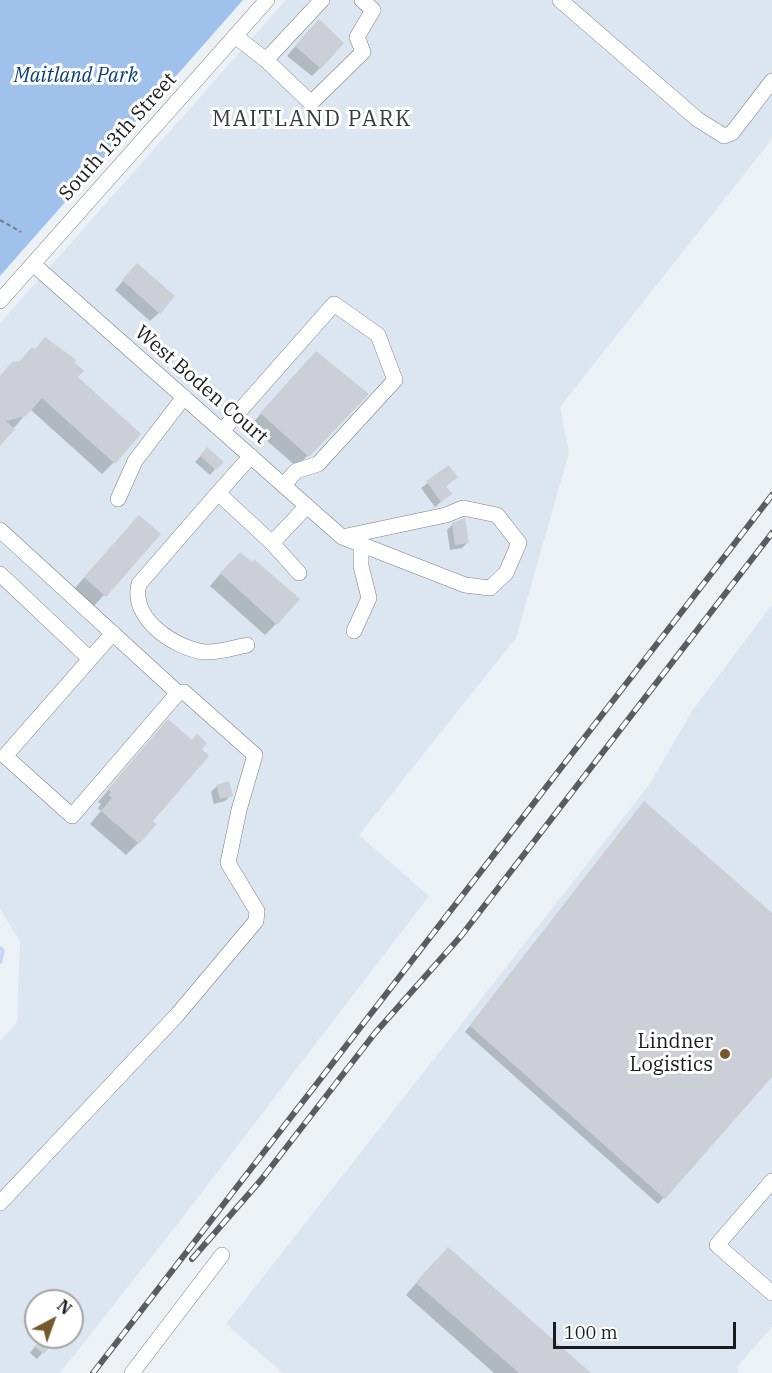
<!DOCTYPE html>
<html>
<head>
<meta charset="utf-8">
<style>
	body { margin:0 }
	#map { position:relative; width:772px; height:1373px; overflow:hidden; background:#ecf1f6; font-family:"IBM Plex Serif",serif }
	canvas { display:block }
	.north { position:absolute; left:24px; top:1289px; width:60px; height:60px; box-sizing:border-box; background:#fff; border:2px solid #a4a4a5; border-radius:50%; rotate:41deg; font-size:16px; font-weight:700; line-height:24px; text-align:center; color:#1b1c1e }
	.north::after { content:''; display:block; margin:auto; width:21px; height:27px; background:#77592d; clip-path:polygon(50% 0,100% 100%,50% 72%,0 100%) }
	.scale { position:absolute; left:553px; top:1322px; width:183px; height:27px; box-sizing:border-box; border:3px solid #1b1c1e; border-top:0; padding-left:8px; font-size:18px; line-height:21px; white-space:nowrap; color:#1b1c1e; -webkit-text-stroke:4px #fff; paint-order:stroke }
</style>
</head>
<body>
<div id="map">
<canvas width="772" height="1373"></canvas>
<div class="north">N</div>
<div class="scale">100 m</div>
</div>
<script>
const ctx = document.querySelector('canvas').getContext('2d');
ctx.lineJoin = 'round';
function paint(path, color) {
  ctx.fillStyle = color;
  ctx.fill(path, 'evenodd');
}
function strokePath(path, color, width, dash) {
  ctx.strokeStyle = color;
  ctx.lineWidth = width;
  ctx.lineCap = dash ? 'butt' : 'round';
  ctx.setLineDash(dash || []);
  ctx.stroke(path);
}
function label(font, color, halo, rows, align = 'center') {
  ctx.font = font + ' "IBM Plex Serif",serif';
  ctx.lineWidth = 6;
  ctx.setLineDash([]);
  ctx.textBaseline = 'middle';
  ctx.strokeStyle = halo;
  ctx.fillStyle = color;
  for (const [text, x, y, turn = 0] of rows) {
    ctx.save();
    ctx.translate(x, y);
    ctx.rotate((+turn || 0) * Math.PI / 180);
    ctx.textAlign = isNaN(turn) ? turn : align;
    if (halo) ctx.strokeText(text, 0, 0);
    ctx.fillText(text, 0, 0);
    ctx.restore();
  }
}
paint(new Path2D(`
	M286,0H772V139L560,407L569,453L516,638L359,835L429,896L179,1222L60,1373H0V1041L17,1022L20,941L0,909V323ZM36,1301H72V1337H36Z
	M772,605V1327L737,1367L739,1373H283L226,1324L649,785L692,711Z`), '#dce6f1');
paint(new Path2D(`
	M0,0H243L0,276Z`), '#9fc1eb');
paint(new Path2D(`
	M310,29L320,68L312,76L287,56Z
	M129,274L159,313L150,321L115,290Z
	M305,364L308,455L297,467L250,426Z
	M0,377H76L114,462L102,474L30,409L0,444Z
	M207,449L221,462L210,475L195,462Z
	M449,467L456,477L445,487L450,494L435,507L421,488Z
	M452,525L468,542L462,548L450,550L447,530Z
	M128,529L159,534L93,607L73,590Z
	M228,565L276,624L265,635L210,586Z
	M157,733L151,821L138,843L126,855L90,824L101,811L98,808L101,804L98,802Z
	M217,786L231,795L225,801L214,804L211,792Z
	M639,808L772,915V1075L658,1204L465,1032Z
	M436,1260L589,1373H494L406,1295Z
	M43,1337H56L37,1359L30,1353Z`), '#0003');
strokePath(new Path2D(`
	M0,948L3,951L0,962`), '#c1d9f7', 4);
paint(new Path2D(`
	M319,19L344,43L321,69L295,46Z
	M137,263L175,296L160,314L122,280Z
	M45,337L76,360L74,362L84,371L78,377L141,434L115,464L42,398L26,416L6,421L15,429L0,446V376L12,362L20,361L32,347L35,349Z
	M316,351L369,394L309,457L260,413Z
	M207,447L224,462L216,470L200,456Z
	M449,465L458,477L446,486L452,494L441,502L426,481Z
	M139,515L161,534L106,597L84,577Z
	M465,518L469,543L455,545L452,523Z
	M240,552L252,562L254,559L300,599L277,625L220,573Z
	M168,719L192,740L197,734L207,743L202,749L209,756L153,821L157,824L139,844L101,811L112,798L108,795L111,792L108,789Z
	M229,781L233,796L220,799L216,785Z
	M644,801L772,913V1077L665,1199L470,1026Z
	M448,1247L591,1373H519L416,1283Z
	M42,1337H58L44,1354L34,1347Z`), '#ccd0d6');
const minor = new Path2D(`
	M560,0L697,119L724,136L732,133L772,81
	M235,36L266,60L311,103L363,52L357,37L373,10L362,0
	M266,60L322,0
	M33,264L342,537L465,585L490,588L506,573L519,543L497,515L463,508L446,515L342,537
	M0,301L267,0
	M222,431L334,304L378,335L395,380L318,464L296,471L284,485
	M251,456L218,493L272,543L307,506
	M218,493L139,584C130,619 175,648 204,652C218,653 233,648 247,645
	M118,499L135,461L184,397
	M0,530L178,693L72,816L5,756L113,633
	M272,543L299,573
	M0,574L90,659
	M354,631L369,598L361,566V545
	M772,1181L717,1245L772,1293
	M0,1203L177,1015L256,921L257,911L228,863L239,810L255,755L184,692L178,693
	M132,1373L222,1255`);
strokePath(minor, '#7c8085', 16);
strokePath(new Path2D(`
	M0,220L21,232`), '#797c7f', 2, [4.5, 3]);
strokePath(minor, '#fff', 15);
const rail = new Path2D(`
	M192,1259L261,1180L375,1033L461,936L772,533
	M93,1373L772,495`);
strokePath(rail, '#5a5c5f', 6);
strokePath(rail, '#fff', 4, [11]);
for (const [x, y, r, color] of [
	[725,1054,6,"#77592d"]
]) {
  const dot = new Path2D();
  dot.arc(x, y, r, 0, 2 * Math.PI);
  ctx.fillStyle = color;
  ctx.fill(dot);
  strokePath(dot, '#fff', 2);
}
label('italic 20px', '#093f79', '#fff', [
	["Maitland Park",76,76]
]);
label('20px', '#1b1c1e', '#fff', [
	["South 13th Street",118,137,-48],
	["West Boden Court",201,385,41]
]);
label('20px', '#1b1c1e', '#fff', [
	["Lindner",713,1042],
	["Logistics",713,1065]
], 'right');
ctx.letterSpacing = '1.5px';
label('22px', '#383c40', '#fff', [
	["MAITLAND PARK",312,120]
]);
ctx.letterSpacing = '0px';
</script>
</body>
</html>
